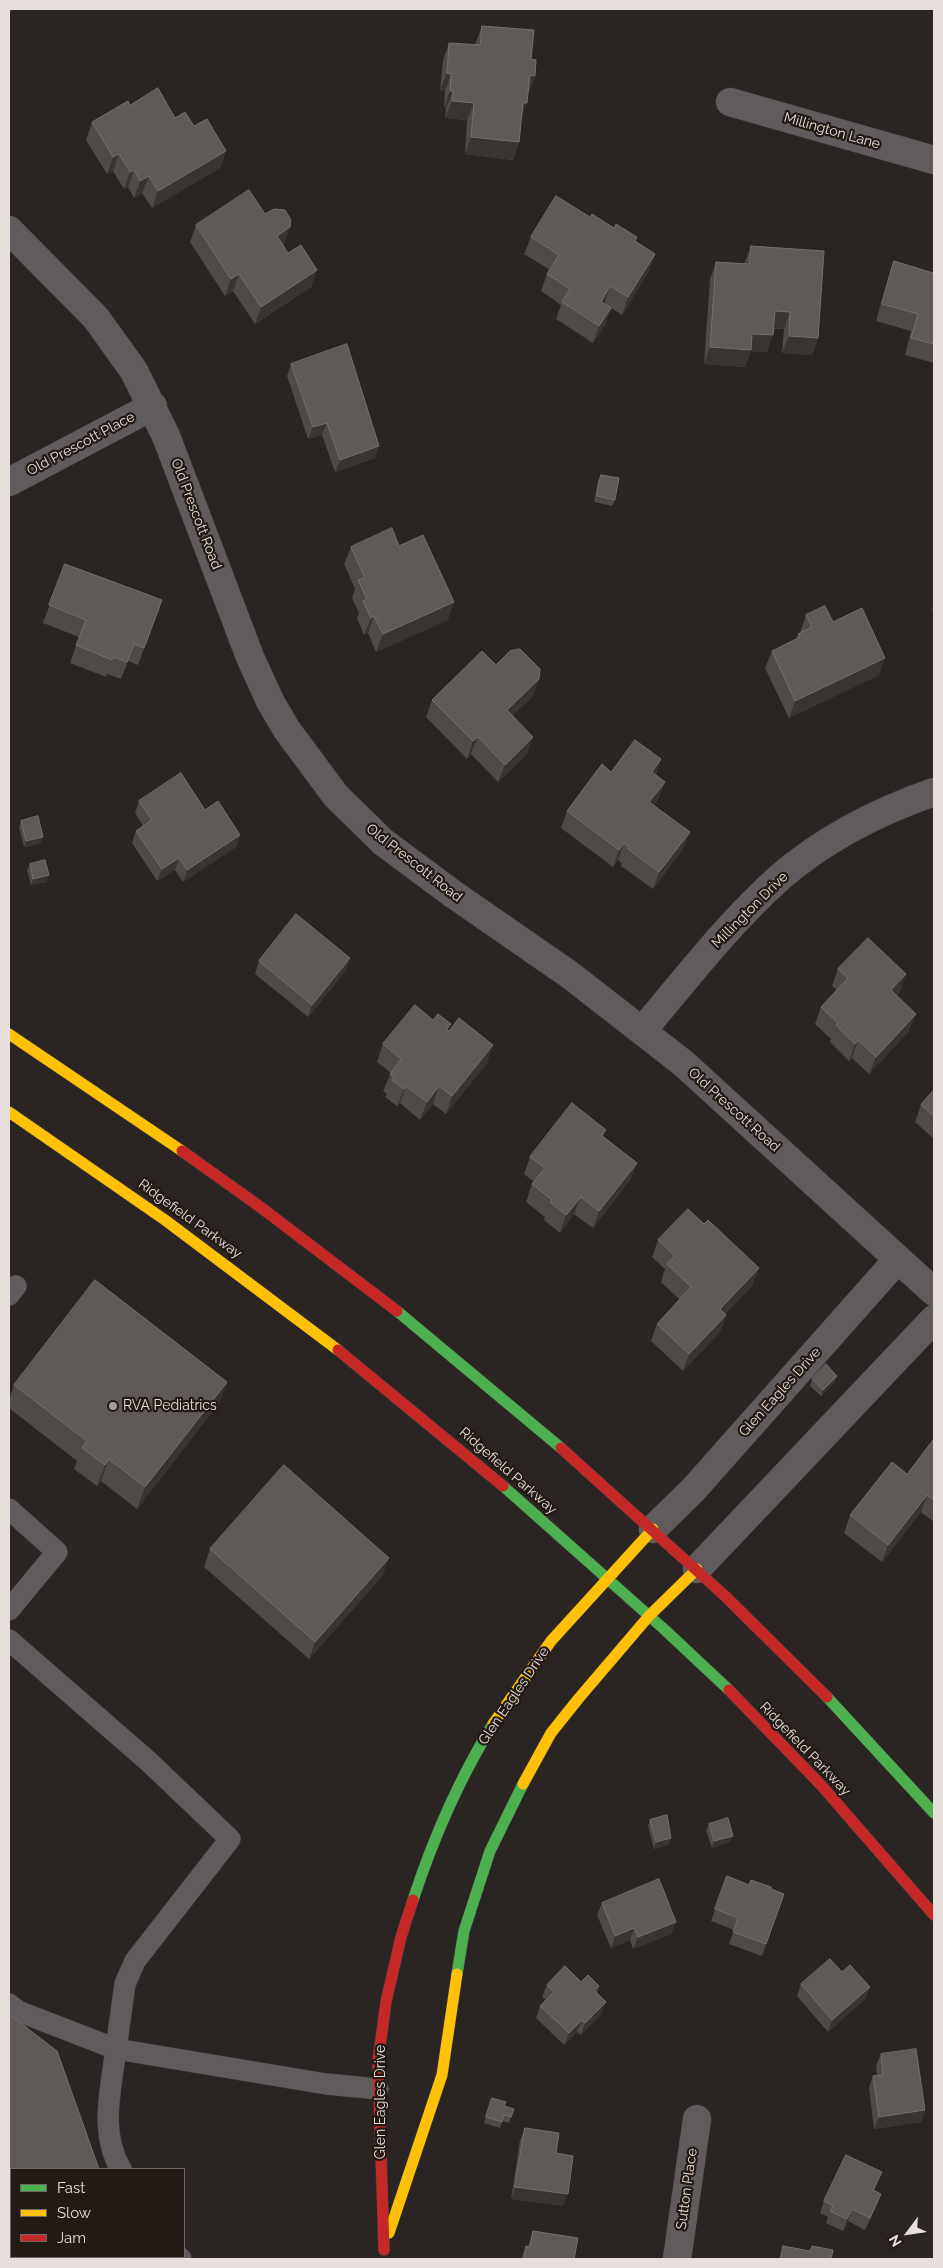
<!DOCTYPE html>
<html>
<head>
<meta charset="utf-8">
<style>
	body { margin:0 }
	#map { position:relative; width:943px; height:2268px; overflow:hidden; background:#2a2422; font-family:Raleway,sans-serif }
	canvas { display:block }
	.frame { position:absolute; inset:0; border:10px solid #e6dfdc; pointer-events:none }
	.legend { position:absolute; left:10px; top:2168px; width:175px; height:90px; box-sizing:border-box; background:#231915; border:1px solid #716865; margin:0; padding:6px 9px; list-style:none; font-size:15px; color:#e6dfdc }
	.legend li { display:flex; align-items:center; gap:10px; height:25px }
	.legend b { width:25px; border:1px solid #716865 }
	.north { position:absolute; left:883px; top:2208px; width:50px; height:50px; -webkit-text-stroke:4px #231915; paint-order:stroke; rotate:239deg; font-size:14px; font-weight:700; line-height:20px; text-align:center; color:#e6dfdc }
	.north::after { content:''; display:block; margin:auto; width:18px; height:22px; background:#e6dfdc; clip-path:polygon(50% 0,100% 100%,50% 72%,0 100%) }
</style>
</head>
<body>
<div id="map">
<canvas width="943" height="2268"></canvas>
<div class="frame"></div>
<ul class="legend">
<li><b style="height:6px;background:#4caf50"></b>Fast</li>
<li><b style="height:6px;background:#ffc107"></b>Slow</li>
<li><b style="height:6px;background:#c62828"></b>Jam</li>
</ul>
<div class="north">N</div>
</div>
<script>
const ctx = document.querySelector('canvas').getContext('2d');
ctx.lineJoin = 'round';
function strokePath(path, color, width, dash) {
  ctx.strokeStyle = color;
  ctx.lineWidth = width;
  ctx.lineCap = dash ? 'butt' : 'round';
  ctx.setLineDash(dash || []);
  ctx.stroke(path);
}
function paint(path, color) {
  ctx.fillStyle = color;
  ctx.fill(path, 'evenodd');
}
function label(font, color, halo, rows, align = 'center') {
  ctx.font = font + ' Raleway,sans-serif';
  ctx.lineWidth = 4.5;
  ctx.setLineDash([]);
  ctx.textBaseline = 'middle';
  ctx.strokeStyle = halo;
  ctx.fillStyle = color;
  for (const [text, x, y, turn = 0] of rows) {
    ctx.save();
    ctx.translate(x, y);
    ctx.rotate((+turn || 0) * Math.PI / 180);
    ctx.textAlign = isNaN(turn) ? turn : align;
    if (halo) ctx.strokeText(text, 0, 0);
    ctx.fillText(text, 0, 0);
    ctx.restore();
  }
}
const lane = new Path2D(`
	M9,1295L16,1286
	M9,1509L57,1552L9,1610
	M9,1640L148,1761L230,1839L135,1961L125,1984L116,2049L18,2011L9,2004
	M121,2169C99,2133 111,2089 116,2049L326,2084L378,2089
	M179,2257L181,2259`);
const street = new Path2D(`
	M730,102L934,160
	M9,230L96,318L134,371L166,436L250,657L270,701L287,730L336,796L383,842L453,894L570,975L683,1063L934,1292
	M9,482L153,406
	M642,1031C686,979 728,924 779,878C824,839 879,811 934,792
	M653,1529L693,1490L898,1259
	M697,1569L934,1319
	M677,2259L697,2119`);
const fast = new Path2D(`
	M397,1311L561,1448
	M503,1486L665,1630L729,1690
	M827,1697L934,1813
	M413,1900C433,1839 459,1779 493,1724
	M457,1974L464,1931L490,1851L523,1784`);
const slow = new Path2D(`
	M9,1034L182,1151
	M9,1112L165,1220L338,1350
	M493,1724L551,1641L653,1529
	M523,1784L551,1733L579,1698L649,1616L697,1569
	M389,2233L442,2075L457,1974`);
const jam = new Path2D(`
	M182,1151L259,1206L397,1311
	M338,1350L503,1486
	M561,1448L725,1596L827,1697
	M729,1690L821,1785L934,1915
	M384,2250L378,2061L386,2002L401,1937L413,1900`);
strokePath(lane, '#433f3d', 22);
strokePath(street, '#433f3d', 29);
strokePath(fast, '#433f3d', 12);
strokePath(slow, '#433f3d', 12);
strokePath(jam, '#433f3d', 12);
strokePath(lane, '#605c5d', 21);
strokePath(street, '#605c5d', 28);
strokePath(fast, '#4caf50', 11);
strokePath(slow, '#ffc107', 11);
strokePath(jam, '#c62828', 11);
paint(new Path2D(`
	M482,26L531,59L535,76L529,93H528L521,118L519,142L513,160L465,154L467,120L445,118L446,108H444L445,91L440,90L443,60L449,43L475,45Z
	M130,105L175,118L194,126L226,151L220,168L152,208L142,193L134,198L128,187L124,189L113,171L107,174L86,140L92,122Z
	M265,214L290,227L283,245L288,253L317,270L311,287L255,324L233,291L225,296L190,242L196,225Z
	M590,217L637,237L635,241L655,254L649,271L622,315L611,308L605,325L593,343L556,319L561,305L541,291L547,274L550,270L524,254L531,237Z
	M751,246L818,338L812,355L782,353L784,329H774L767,352L751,351L745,367L704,364L710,279L716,262L744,264Z
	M894,261L933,273L934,271V363L905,355L911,331L876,321L888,279Z
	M291,364L375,458L335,472L322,435L308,439L287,376Z
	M601,475L615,500L612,506L594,502L598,481Z
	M399,546L448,620L376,652L368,633L364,635L357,618L359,613L352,598L355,589L344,564L351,547Z
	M65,564L162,600L138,665L128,661L121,679L107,674L106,677L70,663L79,637L43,623Z
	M934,605V615L932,610Z
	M806,615L833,622L879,675L789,718L765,668L772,651L796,639L798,634L800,633Z
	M496,665L533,696L513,715L527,754L498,782L471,754L467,759L426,717L432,700Z
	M661,759L656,775L665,782L658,799L654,805L683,849L653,889L621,866L622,864L618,860L613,867L561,828L567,811L611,772Z
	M139,801L205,810L240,835L236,847L183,882L175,870L157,881L132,843L136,831L143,826L135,813Z
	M21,821L41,843L24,847L19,827Z
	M30,864L47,882L31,885L27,870Z
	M259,961L346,970L308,1017L255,974Z
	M838,969L900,992L896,996L909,1031L869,1074L852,1058L849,1061L830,1042L831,1039L815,1024L821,1007L837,990L832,986Z
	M433,1020L449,1030L487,1063L446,1114L433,1104L420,1120L400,1103L397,1106L385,1097L387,1094L383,1091L391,1073L377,1062L383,1044Z
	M934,1090V1139L915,1122L921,1105Z
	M606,1130L603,1137L637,1163L630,1180L593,1228L574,1214L560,1233L544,1220L545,1217L526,1202L532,1184L534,1182L524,1174L530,1157Z
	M704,1224L759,1268L752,1286L725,1314L726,1315L720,1332L683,1371L651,1341L657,1324L680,1300L661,1282L665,1269L652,1257L658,1240Z
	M812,1379L835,1382L821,1396L810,1386Z
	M227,1382L219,1403L137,1509L101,1481L97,1486L74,1469L77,1461L9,1408V1400L14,1385Z
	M934,1439V1522L921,1512L882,1562L844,1533L850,1515L907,1474Z
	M210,1549L383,1575L309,1659L204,1567Z
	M650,1820L671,1838L669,1844L654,1849L648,1826Z
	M709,1824L730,1842L712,1848L706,1830Z
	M727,1876L749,1885L771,1889L784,1894L762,1956L729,1944L734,1930L711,1921Z
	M602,1903L676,1922L671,1934L633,1949L630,1940L611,1948L597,1915Z
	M842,1972L870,1987L865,1999L828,2032L797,1996L801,1984Z
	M581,1982L599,1986L597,1993L601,2014L581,2035L577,2032L564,2045L536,2018L540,2006L546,2000L542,1997L547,1985Z
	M881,2054L925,2110L921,2122L874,2129L869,2088L873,2076L877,2075L876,2066Z
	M492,2098L504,2106L514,2109L509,2123L502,2121L500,2128L484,2123Z
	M525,2128L556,2153L563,2206L511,2199L520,2140Z
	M877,2184L874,2191L876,2206L865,2230L848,2221L843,2231L826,2223L828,2217L820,2213L824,2201Z
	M533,2231L574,2259H521L526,2246H528Z
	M783,2246L831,2259H779Z`), '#4e4a47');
paint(new Path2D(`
	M9,9H18L9,13V14Z
	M447,73L451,74L445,91L440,90Z
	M530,75L535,76L529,93L523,92Z
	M450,91H453L446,108H444Z
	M452,101L474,103L467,120L445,118Z
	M523,103H527L521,120Z
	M471,137L519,142L513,160L465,154Z
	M226,151L220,168L152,208L158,191Z
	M119,154L113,171L107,174L113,157Z
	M134,170L128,187L124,189L130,172Z
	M149,176L142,193L134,198L140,181Z
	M290,227L284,245L271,253L277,236Z
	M655,254L649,271L622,315L628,297Z
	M317,270L311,287L255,324L261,307Z
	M239,274L233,291L225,296L231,279Z
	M610,286L604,304L601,302Z
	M611,308L605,325L593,343L599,326Z
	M775,311L790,312L784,329L768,328Z
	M752,334L773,335L767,352L751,351L745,367L704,364L710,347Z
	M789,336L818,338L812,355L782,353Z
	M327,423L322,435L308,439L313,427Z
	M379,446L375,458L335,472L340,460Z
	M454,602L448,620L376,652L383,634Z
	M374,616L368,633L364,635L371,618Z
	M885,658L879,675L789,718L795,701Z
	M539,679L533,696L501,727L507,710Z
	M478,737L471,754L467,759L473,741Z
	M533,737L527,754L498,782L505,765Z
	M661,759L655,777L652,772Z
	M665,782L658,799L643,819L649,802Z
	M690,832L683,849L653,889L659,872Z
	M240,835L236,847L183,882L187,870Z
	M43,837L41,843L24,847L26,841Z
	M624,843L618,860L613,867L619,850Z
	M179,858L175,870L157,881L162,869Z
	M49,875L47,882L31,885L33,879Z
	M350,958L346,970L308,1017L312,1005Z
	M906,974L900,992L885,1008L891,990Z
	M916,1014L909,1031L869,1074L876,1057Z
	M858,1040L852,1058L849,1061L855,1044Z
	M493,1045L487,1063L446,1114L452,1096Z
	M406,1086L400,1103L397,1106L404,1089Z
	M439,1086L433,1104L420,1120L427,1102Z
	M637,1163L630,1180L593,1228L599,1211Z
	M581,1197L574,1214L560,1233L566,1215Z
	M759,1268L752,1286L713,1327L720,1309Z
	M726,1315L720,1332L683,1371L689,1354Z
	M837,1376L835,1382L821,1396L823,1390Z
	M227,1382L219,1403L137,1509L145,1487Z
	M109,1459L101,1481L97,1486L105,1465Z
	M927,1495L921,1512L882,1562L888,1545Z
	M389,1558L383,1575L309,1659L315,1642Z
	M733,1836L730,1842L712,1848L714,1841Z
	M671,1838L669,1844L654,1849L656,1842Z
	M676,1922L671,1934L633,1949L638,1937Z
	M634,1928L630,1940L611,1948L615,1936Z
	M870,1987L865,1999L828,2032L832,2020Z
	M606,2002L601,2014L581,2035L585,2023Z
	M582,2020L577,2032L564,2045L569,2033Z
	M925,2110L921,2122L874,2129L879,2117Z
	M882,2172L877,2184L869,2202L873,2190Z
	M515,2187L568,2194L563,2206L511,2199Z
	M852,2209L848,2221L843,2231L847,2219Z`), '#393432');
const building = new Path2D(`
	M482,26L534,30L531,59L536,60L535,76L530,75L527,103H523L519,142L471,137L474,103L452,101L453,91H450L451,74L447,73L449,43L480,45Z
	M158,88L175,118L185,112L194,126L207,119L226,151L158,191L149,176L140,181L134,170L130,172L119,154L113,157L92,122L128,101L130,105Z
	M249,190L265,214L274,209L285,210L291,220L290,227L277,236L288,253L301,245L317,270L261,307L239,274L231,279L196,225Z
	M556,196L590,217L592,214L614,228L616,224L637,237L635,241L655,254L628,297L610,286L601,302L611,308L599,326L562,302L570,289L547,274L559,255L531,237Z
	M751,246L824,251L818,338L789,336L790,312L775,311L773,335L752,334L751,350L710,347L716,262L749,264Z
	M894,261L933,273L934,271V344L911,338L918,314L882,304Z
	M347,344L379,446L340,460L327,423L313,427L291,364Z
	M601,475L619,478L615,500L597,496Z
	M392,528L399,546L423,535L454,602L383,634L374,616L371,618L363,601L367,599L358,580L365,578L351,547Z
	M65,564L162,600L144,648L134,644L127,662L113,657L112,660L76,645L86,620L49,605Z
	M825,606L833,622L862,608L885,658L795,701L772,651L800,637L798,634L812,627L806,615Z
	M520,649L540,669L539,679L507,710L533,737L505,765L478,737L473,741L432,700L482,651L496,665L510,651Z
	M635,740L661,759L652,772L665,782L649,802L690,832L659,872L628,849L629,847L624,843L619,850L567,811L602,764L611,772Z
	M181,773L205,810L218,801L240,835L187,870L179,858L162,869L136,831L152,820L139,801Z
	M38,816L43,837L26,841L21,821Z
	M45,860L49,875L33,879L30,864Z
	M296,914L350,958L312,1005L259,961Z
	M868,938L906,974L891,990L916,1014L876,1057L858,1040L855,1044L836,1025L838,1023L821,1007L848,978L838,969Z
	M415,1005L433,1020L438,1014L451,1024L447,1029L449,1031L459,1018L493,1045L452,1096L439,1086L427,1102L406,1086L404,1089L392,1080L394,1077L390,1074L401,1059L383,1044Z
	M934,1090V1116L921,1105Z
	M572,1103L606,1130L601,1135L637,1163L599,1211L581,1197L566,1215L550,1202L552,1200L532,1184L545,1168L530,1157Z
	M688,1209L704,1224L708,1220L759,1268L720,1309L726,1315L689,1354L657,1324L691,1287L667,1264L675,1256L658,1240Z
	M95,1280L227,1382L145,1487L109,1459L105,1465L82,1448L87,1441L14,1385Z
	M826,1364L837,1376L823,1390L812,1379Z
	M934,1439V1500L927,1495L888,1545L850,1515L892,1462L907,1474Z
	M284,1465L389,1558L315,1642L210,1549Z
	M667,1815L671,1838L656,1842L650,1820Z
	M728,1818L733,1836L714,1841L709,1824Z
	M727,1876L749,1885L751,1880L771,1887V1889L784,1894L766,1944L733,1932L738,1918L715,1909Z
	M659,1879L676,1922L638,1937L634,1928L615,1936L602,1903Z
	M830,1959L842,1972L850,1965L870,1987L832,2020L801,1984Z
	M565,1966L581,1982L588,1975L599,1986L594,1990L606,2002L585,2023L582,2020L569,2033L540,2006L554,1992L547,1985Z
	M9,2014L57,2051L99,2169H11V2257H129L130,2259H9Z
	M916,2049L925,2110L879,2117L873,2076L883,2075L881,2054Z
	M492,2098L506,2102L504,2106L514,2109L511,2117L504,2115L502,2122L486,2117Z
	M525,2128L559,2133L556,2153L573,2156L568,2194L515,2187Z
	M846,2155L882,2172L873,2190L881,2194L870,2218L852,2209L847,2219L830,2211L833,2206L824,2201Z
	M533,2231L578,2238L574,2259H524L526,2246L530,2247Z
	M783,2246L810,2251L812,2246L833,2250L831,2259H781Z`);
paint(building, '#5f5a57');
strokePath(building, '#746f6c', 1);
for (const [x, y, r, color] of [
	[113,1406,5,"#a49e9b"]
]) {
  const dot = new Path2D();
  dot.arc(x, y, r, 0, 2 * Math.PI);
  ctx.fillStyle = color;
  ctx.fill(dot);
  strokePath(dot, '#231915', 2);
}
label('14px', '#e6dfdc', '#231915', [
	["Millington Lane",832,131,16],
	["Old Prescott Place",81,444,-28],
	["Old Prescott Road",196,514,69],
	["Old Prescott Road",414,863,38],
	["Millington Drive",750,910,-45],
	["Old Prescott Road",734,1110,42],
	["Ridgefield Parkway",190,1219,36],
	["Glen Eagles Drive",780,1392,-48],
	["Ridgefield Parkway",508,1471,41],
	["Glen Eagles Drive",514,1696,-56],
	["Ridgefield Parkway",805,1749,46],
	["Glen Eagles Drive",381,2102,-90],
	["Sutton Place",687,2189,-82]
]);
label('14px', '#e6dfdc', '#231915', [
	["RVA Pediatrics",123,1406]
], 'left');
</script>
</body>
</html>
